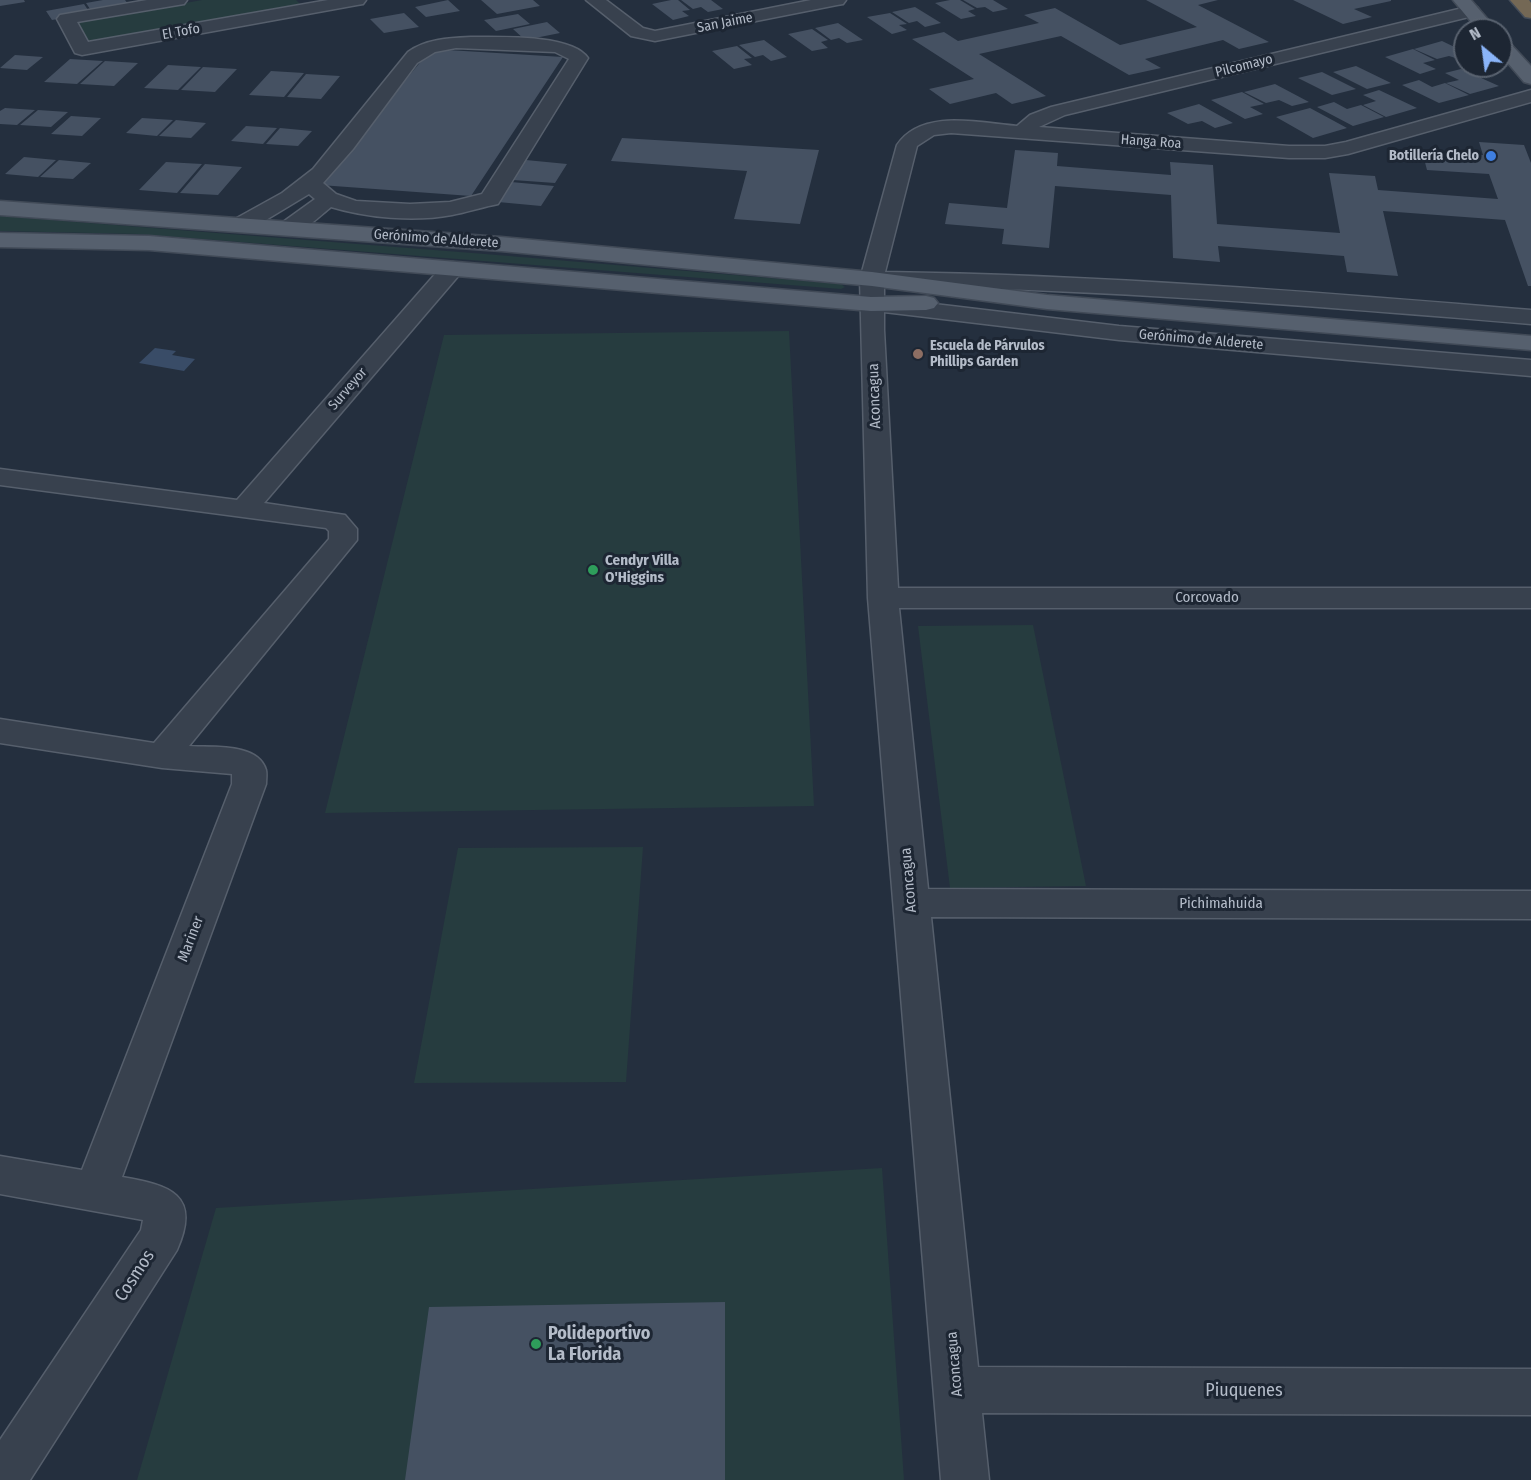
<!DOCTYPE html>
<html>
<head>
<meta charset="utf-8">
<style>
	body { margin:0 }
	#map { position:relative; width:1531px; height:1480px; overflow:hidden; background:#242f3e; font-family:"Fira Sans Condensed",sans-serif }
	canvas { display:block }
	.north { position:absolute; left:1453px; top:18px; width:60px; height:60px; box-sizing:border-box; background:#1d2633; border:2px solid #59626f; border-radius:50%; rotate:331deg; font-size:16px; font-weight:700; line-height:24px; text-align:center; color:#b4bcc9 }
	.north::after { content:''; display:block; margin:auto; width:21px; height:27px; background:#8ab4f8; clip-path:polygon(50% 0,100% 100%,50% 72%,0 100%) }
</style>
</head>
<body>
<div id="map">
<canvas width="1531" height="1480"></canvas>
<div class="north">N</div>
</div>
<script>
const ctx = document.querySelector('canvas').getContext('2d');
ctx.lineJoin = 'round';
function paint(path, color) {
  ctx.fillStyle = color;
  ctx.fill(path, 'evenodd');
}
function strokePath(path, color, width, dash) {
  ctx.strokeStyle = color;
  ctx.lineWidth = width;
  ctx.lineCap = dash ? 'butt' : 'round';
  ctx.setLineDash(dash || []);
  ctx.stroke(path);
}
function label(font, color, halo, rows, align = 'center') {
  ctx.font = font + ' "Fira Sans Condensed",sans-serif';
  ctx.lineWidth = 6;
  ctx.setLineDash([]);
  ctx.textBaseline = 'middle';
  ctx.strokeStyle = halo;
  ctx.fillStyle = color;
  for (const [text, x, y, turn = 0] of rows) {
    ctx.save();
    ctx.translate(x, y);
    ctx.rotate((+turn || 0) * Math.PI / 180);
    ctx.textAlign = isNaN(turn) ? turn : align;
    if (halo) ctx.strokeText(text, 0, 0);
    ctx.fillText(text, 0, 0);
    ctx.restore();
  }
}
paint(new Path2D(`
	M202,0H296L300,4L88,43L75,23Z
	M0,216L485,254L841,284L845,287L841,289L138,234L0,231Z
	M789,331L814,806L325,813L444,335Z
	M1033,625L1086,886L950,888L918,626Z
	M643,847L626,1082L414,1083L458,848Z
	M882,1168L904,1480H137L216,1208Z`), '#263c3f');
paint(new Path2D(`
	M155,348L176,351L172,355L195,359L184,371L139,363Z`), '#394c67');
paint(new Path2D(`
	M0,0H24L25,2L0,6Z
	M103,0H125L129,5L92,12L86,3Z
	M448,0L460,11L426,17L415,7Z
	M481,0H533L540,6L497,14Z
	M671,0H678L690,10L682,11L689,16L673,20L652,4Z
	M681,0H711L723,9L708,12L701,7L693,9Z
	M950,0H960L975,9L968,11L976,16L961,19L935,3Z
	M963,0H993L1008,9L993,12L985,7L977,8Z
	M1146,0H1218L1198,5L1269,42L1239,49L1223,40L1145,59L1161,68L1129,75L1061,36L979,54L1046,96L1012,104L996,93L950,104L929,89L974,79L912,39L944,32L958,41L1039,23L1024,15L1055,8L1120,45L1197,27Z
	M1293,0H1391V1L1354,9L1372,17L1343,24Z
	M84,4L90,13L52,20L46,11Z
	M915,7L941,23L925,27L917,21L909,23L892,12Z
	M404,13L419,27L384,33L370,19Z
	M890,13L907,24L899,25L907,30L892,34L867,17Z
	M518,14L530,24L496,31L484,20Z
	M547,22L560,33L525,40L513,29Z
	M838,23L863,40L847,43L839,38L831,40L815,28Z
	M812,29L828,40L821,42L828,48L812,51L788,34Z
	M764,40L787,57L771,61L763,55L755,57L739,45Z
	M1442,41L1465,52V61L1449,56L1437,59L1414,49Z
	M737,46L752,58L744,59L752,65L734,69L712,51Z
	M431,49L563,57L471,196L320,185Z
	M1413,49L1435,60L1423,63L1436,69L1420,74L1385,57Z
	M15,55L43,57L27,70L0,68Z
	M70,59L103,61L77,84L44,82Z
	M105,61L138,63L114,86L80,84Z
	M168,65L201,67L178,90L144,88Z
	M1356,66L1391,83L1367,89L1333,72Z
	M203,67L237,69L215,92L181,90Z
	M1461,69L1499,86L1470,94L1446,83L1459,80L1445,73Z
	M271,71L304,73L284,97L249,95Z
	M1322,72L1356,89L1332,95L1298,78Z
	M306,74L340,76L321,99L287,97Z
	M1419,80L1432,87L1445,83L1469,95L1439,103L1402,85Z
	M1275,84L1309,102L1292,106L1279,100L1266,103L1244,92Z
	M1379,90L1417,108L1386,117L1363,105L1376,101L1363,95Z
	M1242,92L1264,104L1250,107L1263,114L1245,119L1211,100Z
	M1334,102L1347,109L1361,105L1384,117L1353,126L1317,107Z
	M1199,104L1233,123L1215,128L1202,121L1188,124L1167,113Z
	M5,108L35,110L17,125L0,124V111Z
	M1310,108L1347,128L1313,138L1276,117Z
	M38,110L68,112L51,127L20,125Z
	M71,116L101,118L82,136L51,134Z
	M142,118L173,120L157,136L126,133Z
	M176,120L206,123L191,138L159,136Z
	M246,126L277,128L263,144L231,141Z
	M280,128L312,131L298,146L266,144Z
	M622,138L819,150L800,224L734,219L747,171L611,161Z
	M1479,142L1524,145L1531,163V286H1528L1505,220L1383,211L1398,276L1347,272L1344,256L1218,246L1220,262L1173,258L1171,195L1055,186L1049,248L1002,244L1004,229L945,224L949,203L1007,208L1015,150L1058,153L1057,166L1171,175L1170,162L1213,165L1217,224L1340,233L1329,173L1375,176L1378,190L1498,199L1489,174L1427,170L1422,151L1483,155Z
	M24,157L56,160L38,177L5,174Z
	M59,160L91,163L73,179L40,177Z
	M526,160L567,164L555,183L513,180Z
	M166,162L202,164L177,193L139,190Z
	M205,164L242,167L218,195L180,193Z
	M511,182L554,186L541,206L498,202Z
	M725,1302V1480H405L429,1307Z`), '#455162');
const minor = new Path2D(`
	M147,0H187L184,4L178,5L77,22L88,42L328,0H366L363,4L357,5L82,55L75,53L57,19L60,15L66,14Z
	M586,0H606L643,28L655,31L811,0H846L843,4L837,5L655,41L631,36Z
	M1471,6L1477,7L1480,11L1477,15L1065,115L1039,127L1289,146H1325L1346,142L1531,90V102L1348,154L1325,158H1289L951,133L934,135L917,146L885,272C1101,275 1316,292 1531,310V324C1315,306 1100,289 884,286V298L1119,326L1531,360V376L1119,340L884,312V330L898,588H1531V608H899L928,889L1531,891V919L931,917L978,1367L1531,1369V1415L982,1413L989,1480H941L868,598L860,279L897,145C922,108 980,123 1017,126L1030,115L1051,107Z
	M471,37C500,37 572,34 588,58L498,204C483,207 467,212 452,215C415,222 367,218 331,207C317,218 302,236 283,232L280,227L283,222L315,199L309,194L251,229L243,231L235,229L232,224L235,219L282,193L313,169L408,52C426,39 450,38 471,37ZM456,48L555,52L569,59L482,194L450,202L410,204L356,201L336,194L323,183L353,149L417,63L435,52Z
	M452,262L460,264L464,269L460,274L264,503L345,515L357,529V540L189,746C210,748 258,742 266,770C267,774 266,780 266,784L122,1177C169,1185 202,1194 177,1250L30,1480H0V1440L141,1230L143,1220L0,1194V1156L82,1170L232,784V774L162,768L0,743V719L154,743L329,539V531L326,528L0,485V469L237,500L444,264Z`);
const major = new Path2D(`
	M1453,0H1471L1497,30H1478Z
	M1501,39L1507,40L1531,66V84L1524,82L1501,55Z
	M0,201L501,237L872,272L1047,295L1531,336V350L1047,309L872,286L501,251L0,215Z
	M0,233L149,236L871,297L926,296L934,298L938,303L934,308L926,310L871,311L149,250L0,247Z`);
const highway = new Path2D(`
	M1510,0H1529L1531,3V18L1525,17Z`);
strokePath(minor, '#565f6c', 3);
strokePath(major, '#414a57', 3);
strokePath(highway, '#434c59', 3);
paint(minor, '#38414e');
paint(major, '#56606e');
paint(highway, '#746855');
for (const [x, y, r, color] of [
	[1491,156,6,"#3f7fe0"],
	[918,354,6,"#8d6e63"],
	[593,570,6,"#2e9e5b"],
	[536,1344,6,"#2e9e5b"]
]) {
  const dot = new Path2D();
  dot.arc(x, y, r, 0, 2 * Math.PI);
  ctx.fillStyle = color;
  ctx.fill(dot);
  strokePath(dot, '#1d2633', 2);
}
label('14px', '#b4bcc9', '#1d2633', [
	["San Jaime",725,23,-11],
	["El Tofo",181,32,-10],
	["Pilcomayo",1244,66,-14],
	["Hanga Roa",1151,142,4],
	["Gerónimo de Alderete",436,239,4],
	["Gerónimo de Alderete",1201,340,5],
	["Surveyor",348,389,-49]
]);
label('bold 14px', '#b4bcc9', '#1d2633', [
	["Botillería Chelo",1479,156],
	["Escuela de Párvulos",930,346,"left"],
	["Phillips Garden",930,362,"left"]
], 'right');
label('15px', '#b4bcc9', '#1d2633', [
	["Aconcagua",875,396,-92],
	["Corcovado",1207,598],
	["Aconcagua",909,880,-95],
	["Pichimahuida",1221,904],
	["Mariner",191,939,-69],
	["Aconcagua",955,1364,-95]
]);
label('bold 15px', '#b4bcc9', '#1d2633', [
	["Cendyr Villa",605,561],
	["O'Higgins",605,578]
], 'left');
label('18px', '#b4bcc9', '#1d2633', [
	["Cosmos",135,1276,-57],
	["Piuquenes",1244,1391]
]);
label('bold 18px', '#b4bcc9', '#1d2633', [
	["Polideportivo",548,1334],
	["La Florida",548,1355]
], 'left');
</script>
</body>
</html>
